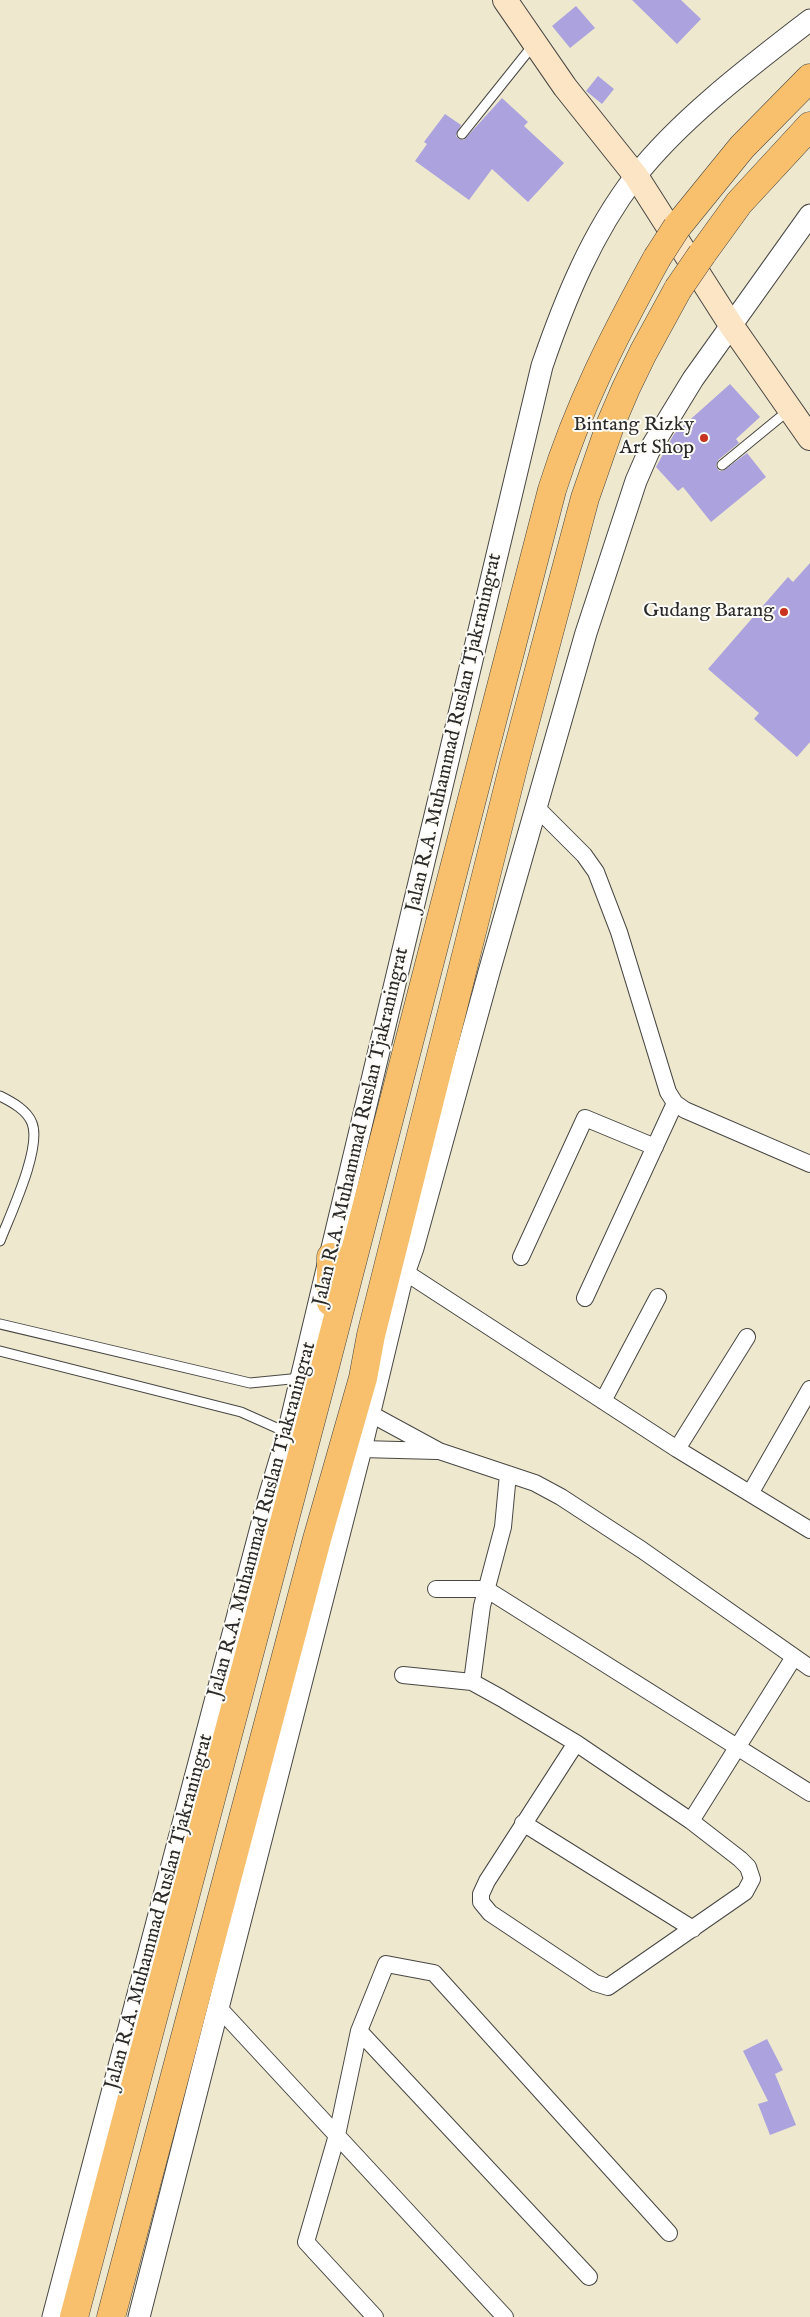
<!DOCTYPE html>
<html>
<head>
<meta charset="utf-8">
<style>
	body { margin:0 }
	canvas { display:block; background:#ede8ce }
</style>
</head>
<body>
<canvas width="810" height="2317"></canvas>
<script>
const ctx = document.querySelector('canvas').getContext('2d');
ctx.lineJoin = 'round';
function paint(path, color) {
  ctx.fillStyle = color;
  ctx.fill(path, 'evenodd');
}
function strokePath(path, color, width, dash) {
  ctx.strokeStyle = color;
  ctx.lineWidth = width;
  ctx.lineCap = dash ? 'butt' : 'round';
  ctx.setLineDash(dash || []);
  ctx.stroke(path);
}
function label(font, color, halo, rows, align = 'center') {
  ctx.font = font + ' "IM FELL English",serif';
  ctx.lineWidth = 4;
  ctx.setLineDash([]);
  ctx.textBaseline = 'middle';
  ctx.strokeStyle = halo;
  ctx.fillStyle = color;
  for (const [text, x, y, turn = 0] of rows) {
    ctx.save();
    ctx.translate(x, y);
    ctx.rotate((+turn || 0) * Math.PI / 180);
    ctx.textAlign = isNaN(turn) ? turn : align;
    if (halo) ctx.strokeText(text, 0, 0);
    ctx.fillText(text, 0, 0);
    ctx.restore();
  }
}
paint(new Path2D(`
	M632,0H681L701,19L677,44Z
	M576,6L595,28L570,48L552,26Z
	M598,76L614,89L602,104L586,91Z
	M502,98L528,122L524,126L564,163L528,202L492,169L469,200L415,161L427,144L424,142L445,114L461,125L456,136L459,139L464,140Z
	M730,384L760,417L736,439L739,443L718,460L716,466L719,471H723L747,453L766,477L711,522L683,487L678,491L656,467L674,434Z
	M810,563V742L797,757L754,719L759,713L708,669L788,577L793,582Z
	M767,2039L783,2070L775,2074L796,2125L770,2135L758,2104L768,2101L743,2051Z`), '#aca3de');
const service = new Path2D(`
	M462,134L534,44
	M722,465L789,410
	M0,1096C12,1102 27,1110 32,1123C42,1148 10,1215 0,1241
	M0,1324L250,1383L301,1378
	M0,1351L241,1412L288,1433`);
const minor = new Path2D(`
	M536,807L584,855L596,872L619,932L668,1092L675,1103L685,1110L810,1164
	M521,1257L585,1118L655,1147
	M405,1272L677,1449L810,1530
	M585,1298L675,1103
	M603,1401L658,1297
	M369,1413L439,1451L535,1483L561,1497L642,1550L810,1668
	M361,1449L437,1451
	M677,1449L747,1337
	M751,1492L810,1389
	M436,1589H486L810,1793
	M403,1675L472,1682L501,1698L576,1743L691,1821L740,1859L748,1867L752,1879L745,1892L608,1987L595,1983L490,1913L481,1902V1894L487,1881L576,1743
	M472,1682L482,1606L503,1527L508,1474
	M691,1821L794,1657
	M523,1823L693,1929
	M218,2007L505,2317
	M359,2031L589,2277
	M375,2317L306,2242L337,2135L359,2031L386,1964L434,1973L669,2233`);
const tertiary = new Path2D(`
	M53,2317L269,1497L288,1433L542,366C565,299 592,233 635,177C680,119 753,64 810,20
	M139,2317L361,1449L401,1282L413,1248L489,972L586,633L636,481L649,451L693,379L810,215`);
const secondary = new Path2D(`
	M505,0L565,87L636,176L731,325L810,438`);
const trunk = new Path2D(`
	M677,227L742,147L810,78
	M702,254L739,203L810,126
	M331,1257V1302
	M74,2317L319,1390L552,490C579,404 614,336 657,258
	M111,2317L317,1539L363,1378L371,1335L514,764L585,498L611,423L626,388L643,353L678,289`);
strokePath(service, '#484743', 11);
strokePath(minor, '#484743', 18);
strokePath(tertiary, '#484743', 23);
strokePath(secondary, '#484743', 26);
strokePath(trunk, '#484743', 29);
strokePath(service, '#fff', 9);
strokePath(minor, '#fff', 16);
strokePath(tertiary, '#fff', 21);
strokePath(secondary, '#fce5c4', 24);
strokePath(trunk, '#f8bf6c', 28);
const trunkBridge = new Path2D(`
	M657,258L677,227
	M678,289L702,254`);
strokePath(trunkBridge, '#484743', 29, []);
strokePath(trunkBridge, '#f8bf6c', 28);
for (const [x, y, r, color] of [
	[704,438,5,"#c8321e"],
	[784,612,5,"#c8321e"]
]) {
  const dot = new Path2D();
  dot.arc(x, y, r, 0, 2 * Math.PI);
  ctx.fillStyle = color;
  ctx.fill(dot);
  strokePath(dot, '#fdfcf7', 2);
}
label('20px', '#2b2b2b', '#fdfcf7', [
	["Bintang Rizky",694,426],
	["Art Shop",694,449],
	["Gudang Barang",774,612]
], 'right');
label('20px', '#2b2b2b', '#fdfcf7', [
	["Jalan R.A. Muhammad Ruslan Tjakraningrat",455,733,-77],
	["Jalan R.A. Muhammad Ruslan Tjakraningrat",362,1127,-77],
	["Jalan R.A. Muhammad Ruslan Tjakraningrat",263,1520,-75],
	["Jalan R.A. Muhammad Ruslan Tjakraningrat",160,1912,-75]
]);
</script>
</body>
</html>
